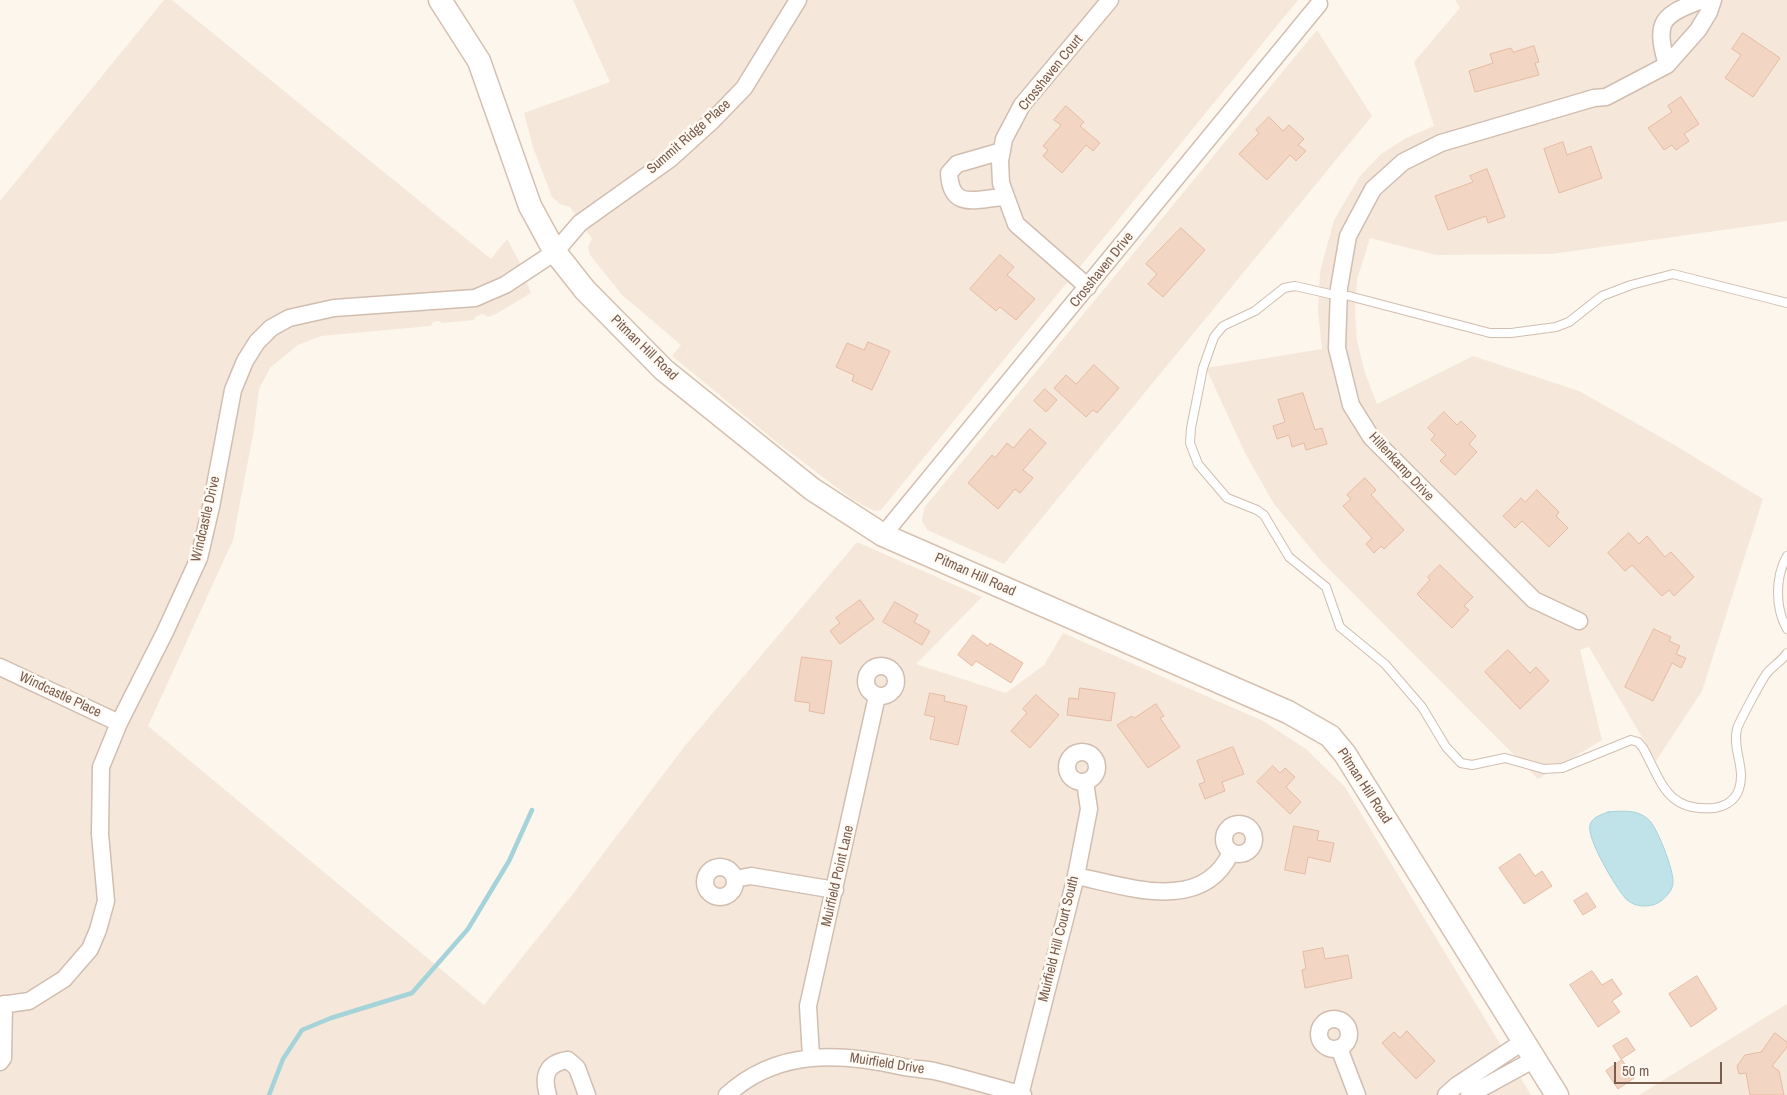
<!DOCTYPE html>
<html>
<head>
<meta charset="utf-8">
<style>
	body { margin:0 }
	#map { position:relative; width:1787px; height:1095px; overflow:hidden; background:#fdf6ec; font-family:"Archivo Narrow",sans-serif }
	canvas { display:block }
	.scale { position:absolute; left:1614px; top:1062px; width:108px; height:22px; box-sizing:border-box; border:2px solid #7a5c4d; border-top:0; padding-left:6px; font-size:15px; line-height:18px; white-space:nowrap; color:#7a5c4d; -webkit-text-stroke:4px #fffaf3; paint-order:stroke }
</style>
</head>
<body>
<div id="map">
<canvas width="1787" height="1095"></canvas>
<div class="scale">50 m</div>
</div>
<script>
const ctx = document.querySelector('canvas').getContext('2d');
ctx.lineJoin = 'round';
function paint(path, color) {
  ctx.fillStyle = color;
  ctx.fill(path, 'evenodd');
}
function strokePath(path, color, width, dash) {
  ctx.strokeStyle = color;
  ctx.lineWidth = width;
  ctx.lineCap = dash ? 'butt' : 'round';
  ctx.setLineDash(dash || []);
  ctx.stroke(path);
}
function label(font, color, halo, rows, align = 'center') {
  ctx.font = font + ' "Archivo Narrow",sans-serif';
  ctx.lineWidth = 5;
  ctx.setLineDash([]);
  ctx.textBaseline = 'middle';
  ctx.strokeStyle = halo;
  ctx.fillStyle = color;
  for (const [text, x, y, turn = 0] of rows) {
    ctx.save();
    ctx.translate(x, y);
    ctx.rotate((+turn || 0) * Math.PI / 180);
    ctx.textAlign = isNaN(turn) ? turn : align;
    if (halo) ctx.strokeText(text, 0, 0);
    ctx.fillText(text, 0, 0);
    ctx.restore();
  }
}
paint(new Path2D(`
	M164,0H172L491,259L507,239L519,261L531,293L496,314L488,317L483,314L476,316L474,320L442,323L439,321L433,322L431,326L321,336L298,345L270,368L259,389L254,429L233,540L148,726L484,1005L572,895L684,747L857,542L982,597L916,664L1006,693L1044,665L1063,633L1263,721L1306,749L1345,787L1531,1095H0V201Z
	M573,0H1298L881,510L874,511L852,499L775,441L672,356L681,345L622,295L590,255L588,247L592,239L570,207L560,204L552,197L533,147L524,113L610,82Z
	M1455,0H1787V221L1552,254L1436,255L1370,238L1357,280L1355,310L1357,341L1365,373L1377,404L1473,356L1579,391L1673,444L1763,499L1702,691L1656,761L1589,647L1580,650L1602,740L1538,779L1321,561L1274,504L1245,453L1206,368L1322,349L1318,310L1320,272L1334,220L1360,176L1381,154L1406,138L1434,126L1414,62L1460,8Z
	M1317,30L1372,116L1004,564L927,530L922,521L924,508Z
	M1787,1004V1095H1639Z`), '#f5e8da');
const water = new Path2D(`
	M1608,812C1621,811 1637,809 1648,819C1657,826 1674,871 1673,882C1673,890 1667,896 1661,901C1652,908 1635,908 1626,899C1616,888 1586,838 1590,825C1592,817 1601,815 1608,812Z`);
paint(water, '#bfe3e8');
strokePath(water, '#a5d3da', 1);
strokePath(new Path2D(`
	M269,1095L283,1059L302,1030L331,1018L412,993L468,929L509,861L532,810`), '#a5d3da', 4.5);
const building = new Path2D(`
	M1743,33L1780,58L1753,97L1725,78L1741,55L1732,49Z
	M1534,46L1539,62L1535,63L1539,75L1475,92L1469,71L1493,63L1490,54L1511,48L1513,52Z
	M1681,97L1699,124L1684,134L1689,141L1676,150L1672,145L1664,150L1648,128L1672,112L1668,106Z
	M1066,106L1084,122L1080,126L1100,143L1093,151L1086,145L1062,173L1043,156L1048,150L1043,146L1061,125L1054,120Z
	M1269,117L1283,131L1289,125L1304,139L1298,145L1306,151L1296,161L1290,155L1267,180L1239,154L1259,133L1256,130Z
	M1563,142L1567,155L1591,146L1602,178L1559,193L1544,149Z
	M1487,169L1505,217L1488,223L1486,216L1448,230L1435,196L1473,182L1470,176Z
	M1181,228L1205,250L1163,297L1148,284L1157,274L1146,264Z
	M1000,255L1014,267L1007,275L1035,299L1016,320L1000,307L996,311L970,289Z
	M868,342L890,351L872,390L852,381L854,375L836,367L847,343L864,350Z
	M1094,365L1119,388L1097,413L1093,410L1086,417L1054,388L1066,375L1076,384Z
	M1045,389L1057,400L1046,412L1034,401Z
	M1303,393L1315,430L1322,428L1327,444L1306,450L1304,443L1292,447L1289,435L1277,439L1273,426L1285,422L1278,400Z
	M1444,412L1457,425L1461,421L1476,436L1469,444L1477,452L1455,475L1440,461L1446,455L1431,440L1435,435L1428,428Z
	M1030,429L1046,443L1023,470L1033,478L1020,493L1015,489L998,509L968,483L992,455L995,458L1007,443L1013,448Z
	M1365,478L1376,490L1371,495L1404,530L1384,549L1381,546L1374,553L1366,544L1372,538L1343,506L1351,499L1347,495Z
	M1537,490L1559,512L1556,516L1568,528L1549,547L1522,521L1515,528L1503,516L1521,498L1525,502Z
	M1629,533L1639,544L1647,536L1665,557L1671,552L1694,577L1674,596L1669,590L1662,596L1632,565L1625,571L1608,553Z
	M1440,565L1473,597L1464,606L1469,610L1452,628L1417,594L1430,580L1428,577Z
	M860,600L874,619L840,644L830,631L840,623L836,618Z
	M895,602L918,615L914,622L930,631L922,645L883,622Z
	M1654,629L1671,637L1669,641L1680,646L1676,654L1686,658L1681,668L1672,663L1653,701L1625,687Z
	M973,635L988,646L990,643L1023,663L1011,683L976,661L972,666L958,655Z
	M1508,650L1530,673L1536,667L1549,681L1520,709L1485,672Z
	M802,657L832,661L824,714L809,711L810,703L795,701Z
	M1080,688L1115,693L1111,721L1067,715L1069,698L1078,699Z
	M930,693L945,696L944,701L967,706L958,745L930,739L935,717L925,715Z
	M1036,695L1059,715L1030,748L1011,731L1027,713L1023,709Z
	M1156,704L1164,716L1160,718L1180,747L1148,768L1117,725L1132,716L1134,718Z
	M1233,747L1244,774L1222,782L1225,791L1205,799L1199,784L1205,782L1197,761Z
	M1273,766L1280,773L1285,768L1295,777L1286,787L1301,802L1290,814L1257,782Z
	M1294,826L1319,831L1317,840L1334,843L1330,862L1308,857L1305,874L1285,870Z
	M1520,854L1535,876L1542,871L1552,886L1524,904L1499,868Z
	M1587,893L1596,907L1583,915L1574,901Z
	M1323,948L1325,959L1348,955L1352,978L1305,988L1302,970L1306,969L1303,952Z
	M1592,971L1602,985L1612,979L1622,994L1612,1001L1620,1012L1598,1027L1570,985Z
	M1697,976L1717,1009L1691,1027L1669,994Z
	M1407,1031L1435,1061L1416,1079L1382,1043L1394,1032L1400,1038Z
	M1775,1033L1787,1042V1047L1772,1066L1779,1071L1784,1095H1750L1746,1073L1739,1074L1737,1066L1745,1055L1761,1052Z
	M1627,1038L1635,1050L1621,1059L1613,1046Z
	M1622,1060L1634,1078L1618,1089L1606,1071Z`);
paint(building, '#f3d5c3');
strokePath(building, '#e6bba3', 1);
const lane = new Path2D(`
	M1330,294L1295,286L1284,288L1255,311L1223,326L1214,337L1203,368L1191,428L1190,443L1198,464L1227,498L1257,510L1264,515L1289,557L1326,587L1340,627L1385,664L1422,707L1446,747L1461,763L1472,765L1505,758L1544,769L1562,768L1631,740L1638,742L1643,748C1662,782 1666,812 1714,808C1726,806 1735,801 1739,789C1746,768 1732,749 1737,729C1739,722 1763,677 1768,672C1774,665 1782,661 1787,653
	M1349,296L1490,333H1511L1556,327L1569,322L1602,296L1631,285L1673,274L1787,303
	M1787,556C1775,577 1775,608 1787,629`);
const street = new Path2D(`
	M1667,65C1654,21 1662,15 1702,0
	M1002,151L957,164L949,173C951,212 977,198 1006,197
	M1088,287L1016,224L1001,183L1000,161L1004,139L1022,105L1110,0
	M883,535L1319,4
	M1579,621L1534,600L1371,437L1351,405L1337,348L1339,288L1348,236L1373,189L1403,162L1441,143L1594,98L1606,97L1667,65L1698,30L1709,12L1713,0
	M866 681a15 15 0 1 1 30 0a15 15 0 1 1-30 0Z
	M0,667L119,723
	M1067 767a15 15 0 1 1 30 0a15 15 0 1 1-30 0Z
	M1224 839a15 15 0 1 1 30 0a15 15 0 1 1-30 0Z
	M705 882a15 15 0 1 1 30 0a15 15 0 1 1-30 0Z
	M1076,876C1126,886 1203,915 1231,852
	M735,879L751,876L835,890
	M0,1005L29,1001L64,979L90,949L98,930L106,901L100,834L101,767L119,723L165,632L199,558L211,507L233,390L245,361L257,342L271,328L289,318L334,308L475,298L505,285L555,252L580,223L670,159L713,120L744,88L798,0
	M1319 1034a15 15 0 1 1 30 0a15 15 0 1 1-30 0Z
	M1339,1048L1357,1095
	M811,1056L808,1006L877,696
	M0,1062L3,1058L4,1004
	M548,1095C542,1075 547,1063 568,1060L577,1068L587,1095
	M727,1095C778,1048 842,1053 904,1067C914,1069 924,1069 934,1071C964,1078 994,1087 1023,1095
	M1020,1095L1076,876L1089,809L1085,782
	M1446,1095L1456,1086L1524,1041
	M1469,1095L1535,1059`);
const secondary = new Path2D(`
	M440,0L479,61L530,206L555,252L585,290L664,370L812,489L883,535L1288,712L1330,736L1345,754L1557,1095`);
strokePath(lane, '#d1beb0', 10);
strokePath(street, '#d1beb0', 19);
strokePath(secondary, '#d6c0b0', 25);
strokePath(lane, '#fff', 8);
strokePath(street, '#fff', 16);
strokePath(secondary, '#fff', 22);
label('14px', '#7a5c4d', '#fffaf3', [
	["Crosshaven Court",1051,73,-51],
	["Summit Ridge Place",689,137,-41],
	["Crosshaven Drive",1102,270,-51],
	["Pitman Hill Road",644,348,44],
	["Hillenkamp Drive",1401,467,47],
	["Windcastle Drive",206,519,-77],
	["Pitman Hill Road",975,575,24],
	["Windcastle Place",60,695,25],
	["Pitman Hill Road",1364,786,57],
	["Muirfield Point Lane",838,876,-77],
	["Muirfield Hill Court South",1059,939,-76],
	["Muirfield Drive",887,1064,9]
]);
</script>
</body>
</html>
